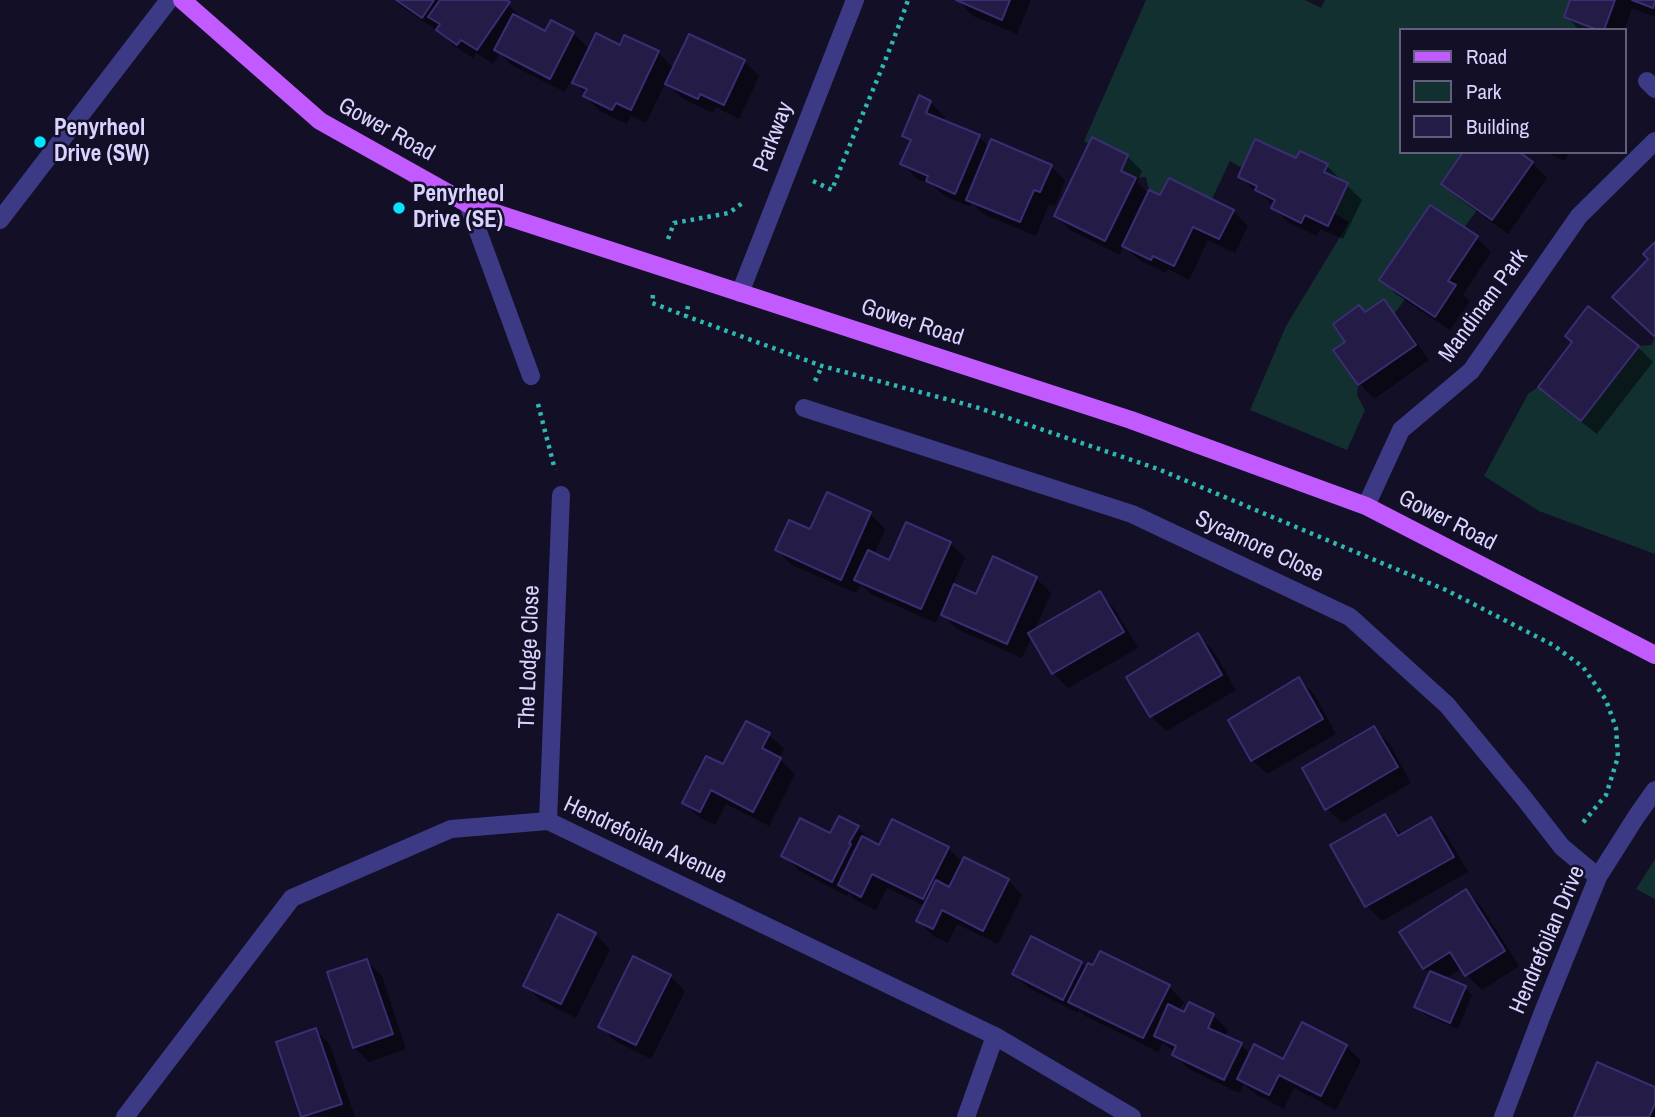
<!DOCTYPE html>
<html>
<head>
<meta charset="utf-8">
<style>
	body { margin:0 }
	#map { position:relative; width:1655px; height:1117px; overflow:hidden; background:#130f26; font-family:"Archivo Narrow",sans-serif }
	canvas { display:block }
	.legend { position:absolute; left:1399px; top:28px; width:228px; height:126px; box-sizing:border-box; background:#130f26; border:2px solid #625e7d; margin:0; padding:9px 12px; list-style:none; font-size:21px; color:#d9d4ff }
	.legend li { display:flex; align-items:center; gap:14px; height:35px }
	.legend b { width:35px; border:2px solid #625e7d }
</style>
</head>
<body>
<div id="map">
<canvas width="1655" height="1117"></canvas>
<ul class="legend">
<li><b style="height:9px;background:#c25bff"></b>Road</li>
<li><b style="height:19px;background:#12302f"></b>Park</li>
<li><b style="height:19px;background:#241b47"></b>Building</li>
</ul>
</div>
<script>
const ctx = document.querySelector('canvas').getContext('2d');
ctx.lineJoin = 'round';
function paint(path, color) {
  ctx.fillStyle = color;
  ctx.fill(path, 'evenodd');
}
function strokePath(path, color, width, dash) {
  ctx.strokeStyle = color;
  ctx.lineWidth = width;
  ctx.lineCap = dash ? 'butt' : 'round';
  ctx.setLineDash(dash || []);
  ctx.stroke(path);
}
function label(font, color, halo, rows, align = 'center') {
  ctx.font = font + ' "Archivo Narrow",sans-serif';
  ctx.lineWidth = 5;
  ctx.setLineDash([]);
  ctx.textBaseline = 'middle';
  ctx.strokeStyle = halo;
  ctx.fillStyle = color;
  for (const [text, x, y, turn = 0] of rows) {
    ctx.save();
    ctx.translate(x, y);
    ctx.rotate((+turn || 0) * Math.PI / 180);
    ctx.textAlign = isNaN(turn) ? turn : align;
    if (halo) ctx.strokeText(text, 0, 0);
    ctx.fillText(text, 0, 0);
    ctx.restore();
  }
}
paint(new Path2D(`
	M1146,0H1305L1321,8L1325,0H1570L1564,17L1590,27L1589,30H1401V152H1463L1477,210L1464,228L1430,205L1380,280L1406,298L1394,314L1383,299L1365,312L1359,305L1333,323L1345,342L1333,351L1358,385L1357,395L1365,410L1347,450L1250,410L1286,326L1349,222L1334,213L1348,183L1324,172L1327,164L1296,158L1256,139L1242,168L1230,161L1212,199L1169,178L1160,195L1149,190L1146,177L1136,178L1121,171L1128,155L1093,137L1089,144L1084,141Z
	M1655,335V554L1539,511L1484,476L1528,394L1538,387L1582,421L1639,346L1652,345Z
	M1655,859V899L1636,889Z`), '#12302f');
paint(new Path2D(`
	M394,0H503L523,19L522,21L546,33H573L590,50L621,47L658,52L674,69L744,61L759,76L739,119L716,107L713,113L682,98L666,82L646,123L631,116L627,124L600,111L585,96L586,94L574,82L579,72L576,71L565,92L511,65L500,53L493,64L476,53L473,58L453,45L438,30V31L400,6Z
	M958,0H1031L1017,34L973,16Z
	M1572,0H1655V17L1632,8L1624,30H1579L1566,16Z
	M930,102L945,117L943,122L979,137L990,147L1051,166L1065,181L1055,206L1049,204L1036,236L983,214L972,203L970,207L943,195L933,185L917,179L903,164L911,144L904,136Z
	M1546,152H1569L1565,161Z
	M1127,156L1142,171L1137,182L1149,194L1233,211L1248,226L1235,253L1208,240L1189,280L1168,269L1166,273L1139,260L1124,245L1120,255L1070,230L1056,215Z
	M1297,161L1327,166L1362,200L1343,239L1320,229L1317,236L1288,222L1273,207L1274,206L1262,195L1255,191L1240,177Z
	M1532,163L1547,178L1508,234L1458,198L1443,184Z
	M1476,237L1491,252L1463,295L1470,301L1450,330L1397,295L1382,280Z
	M1383,301L1398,316L1429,360L1374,399L1360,384L1336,351L1348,342L1365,313Z
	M1574,342L1638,347L1653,362L1597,434L1555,402L1540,387Z
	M828,495L870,514L885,529L874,555L890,562L950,543L965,558L952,586L977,596L1036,578L1051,593L1034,631L1100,593L1114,608L1138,648L1068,688L1053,673L1032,636L1022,658L957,629L940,612L936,623L871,594L861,584L856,593L792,565L777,550L811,532Z
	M1198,636L1213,650L1236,690L1166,731L1151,716Z
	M1299,680L1314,694L1336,734L1267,774L1252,760Z
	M1374,728L1389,743L1411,783L1342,823L1327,808Z
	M769,735L784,749L779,759L795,774L769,826L726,804L715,825L699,817L684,803L724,767Z
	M1385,816L1402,835L1431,819L1446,834L1468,872L1382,921L1367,906Z
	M857,827L872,842L880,847L948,848L963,863L1008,880L1022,895L998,944L957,924L948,943L933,936L918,921L925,906L887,888L876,910L855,900L849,893L847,896L798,870L784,855L830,836Z
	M1466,891L1481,906L1519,966L1482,990L1467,975L1462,968L1445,979L1465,988L1472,995L1458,1029L1424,1014L1417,1007L1430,974L1424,968Z
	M559,917L595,934L610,949L576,1018L540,1000L525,985Z
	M367,961L382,976L406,1049L369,1062L354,1047Z
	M1081,963L1087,969L1169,987L1184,1002L1179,1011L1185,1014L1213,1015L1228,1030L1225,1037L1241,1045L1251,1055L1284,1061L1303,1024L1346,1046L1361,1061L1336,1110L1294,1088L1284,1109L1254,1093L1244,1084L1239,1093L1189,1069L1174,1054L1175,1052L1163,1043L1158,1052L1085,1016L1079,1010L1078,1013L1029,988L1014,974Z
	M670,976L685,991L651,1059L615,1041L600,1026Z
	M316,1030L330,1045L355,1117L303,1116Z
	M1655,1088V1117H1576Z`), '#0007');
const building = new Path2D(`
	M396,0H434L422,18Z
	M440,0H506L510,2L477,50L461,40L457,45L436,30L440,24L428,17Z
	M956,0H1010L1002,20Z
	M1570,0H1615L1604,30H1598L1564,17Z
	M1632,0H1655V2L1653,8Z
	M513,14L545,31L551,20L574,32L550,79L494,50Z
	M596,33L620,45L624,35L659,51L631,110L616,103L612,110L583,96L587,89L572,83Z
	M689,34L745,60L724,105L700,94L698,99L665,84Z
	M919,95L931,101L926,113L980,135L955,194L926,181L928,176L900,164L911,140L902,136Z
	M1092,137L1128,155L1121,171L1136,178L1105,241L1054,216Z
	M991,139L1052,165L1040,192L1034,190L1020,222L966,200Z
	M1255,139L1296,158L1300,151L1328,164L1324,172L1348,183L1328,226L1305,215L1301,223L1271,208L1275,200L1255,190L1257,186L1238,177Z
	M1463,152H1519L1533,162L1492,220L1441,184Z
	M1169,178L1234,210L1219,239L1193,227L1174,266L1153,256L1151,260L1122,246L1149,190L1160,195Z
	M1430,205L1478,236L1448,281L1456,285L1435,317L1379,280Z
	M1655,242V335L1654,336L1612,297L1648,259L1643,254Z
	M1384,299L1416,345L1358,385L1333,350L1345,342L1333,324L1359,305L1365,312Z
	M1588,306L1639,346L1581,421L1538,387L1572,342L1565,336Z
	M827,492L871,512L841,580L775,550L789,520L810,529Z
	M906,522L951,542L921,609L854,580L868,550L889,560Z
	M993,556L1037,577L1007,644L941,615L954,584L976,594Z
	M1100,591L1124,632L1052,674L1028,633Z
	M1198,633L1222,675L1150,717L1126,677Z
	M1299,677L1323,719L1251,761L1228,720Z
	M746,721L770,733L762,748L781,758L753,812L711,790L700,812L682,803L706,756L723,764Z
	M1374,726L1398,767L1325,810L1302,768Z
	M1385,814L1398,836L1431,817L1454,857L1365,907L1330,845Z
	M839,816L859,826L849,843L851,844L832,882L781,856L800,818L830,833Z
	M892,819L949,847L923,899L872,874L861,897L838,885L862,836L879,845Z
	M964,857L1009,879L983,931L942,910L933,929L916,921L936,880L949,887Z
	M1466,889L1505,951L1465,976L1450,952L1423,969L1399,932Z
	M558,914L596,933L561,1004L523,986Z
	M1031,936L1082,962L1063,1000L1012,974Z
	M1100,951L1170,985L1143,1038L1068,1002L1088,963L1093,965Z
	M633,956L671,975L636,1045L598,1027Z
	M367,959L393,1034L353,1048L327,972Z
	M1430,971L1466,986L1450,1023L1414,1007Z
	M1189,1002L1214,1014L1208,1028L1242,1043L1224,1080L1172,1055L1176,1046L1154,1036L1168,1004L1184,1012Z
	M1302,1022L1347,1045L1321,1096L1279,1075L1269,1095L1237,1079L1254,1044L1283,1059Z
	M316,1028L342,1104L301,1117L276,1042Z
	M1597,1062L1655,1087V1104L1649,1117H1574Z`);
paint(building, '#241b47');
strokePath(building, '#3b2d73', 2);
strokePath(new Path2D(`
	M813,181L832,190C856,126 886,64 908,0
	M668,239L674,223L729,213L745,201
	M653,295L652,303L686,316
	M688,306L686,316L822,366L976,407L1158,469L1446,590L1553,645L1583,667L1606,700L1616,728L1618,757L1606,795L1580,826
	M815,381L822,366
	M538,404L555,470`), '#2fb8b0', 4.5, [3.5, 5]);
strokePath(new Path2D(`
	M1647,81L1655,89
	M468,204L531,376
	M0,220L169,0
	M740,293L855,0
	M804,408L1132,514L1350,617L1447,705L1523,797L1562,847L1598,877
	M1366,506L1401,430L1471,371L1579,216L1655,141
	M548,821L561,495
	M125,1117L292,898L451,829L548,821L995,1036L1132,1117
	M966,1117L995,1036
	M1503,1117L1543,1012L1598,877L1636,817L1655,790`), '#3d3a85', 18);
strokePath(new Path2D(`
	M182,0L320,121L468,204L1131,420L1366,506L1655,655`), '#c25bff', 18);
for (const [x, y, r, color] of [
	[40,142,7,"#00e5ff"],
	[399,208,7,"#00e5ff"]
]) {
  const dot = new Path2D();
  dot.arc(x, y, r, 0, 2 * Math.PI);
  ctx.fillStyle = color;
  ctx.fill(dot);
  strokePath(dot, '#130f26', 2.5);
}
label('bold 23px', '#d9d4ff', '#130f26', [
	["Penyrheol",54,129],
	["Drive (SW)",54,155],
	["Penyrheol",413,195],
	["Drive (SE)",413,221]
], 'left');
label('23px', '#d9d4ff', '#130f26', [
	["Gower Road",386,130,29],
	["Parkway",774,137,-69],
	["Mandinam Park",1484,306,-54],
	["Gower Road",912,323,18],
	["Gower Road",1447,521,27],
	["Sycamore Close",1259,547,25],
	["The Lodge Close",530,657,-88],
	["Hendrefoilan Avenue",645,841,25],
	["Hendrefoilan Drive",1548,940,-67]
]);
</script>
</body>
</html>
